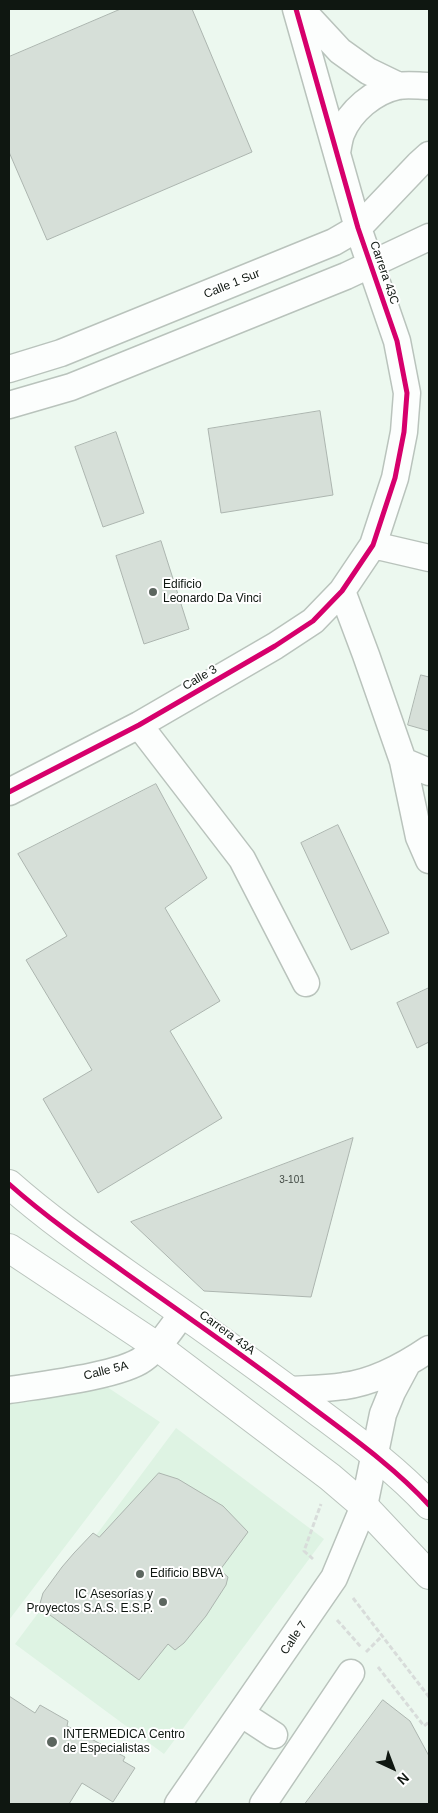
<!DOCTYPE html>
<html>
<head>
<meta charset="utf-8">
<style>
	body { margin:0 }
	#map { position:relative; width:438px; height:1813px; overflow:hidden; background:#ecf8ef; font-family:Helvetica,sans-serif }
	canvas { display:block }
	.frame { position:absolute; inset:0; border:10px solid #0f1711; pointer-events:none }
	.north { position:absolute; left:368px; top:1743px; width:50px; height:50px; -webkit-text-stroke:4px #fff; paint-order:stroke; rotate:137deg; font-size:14px; font-weight:700; line-height:20px; text-align:center; color:#0f1711 }
	.north::after { content:''; display:block; margin:auto; width:18px; height:22px; background:#0f1711; clip-path:polygon(50% 0,100% 100%,50% 72%,0 100%) }
</style>
</head>
<body>
<div id="map">
<canvas width="438" height="1813"></canvas>
<div class="frame"></div>
<div class="north">N</div>
</div>
<script>
const ctx = document.querySelector('canvas').getContext('2d');
ctx.lineJoin = 'round';
function paint(path, color) {
  ctx.fillStyle = color;
  ctx.fill(path, 'evenodd');
}
function strokePath(path, color, width, dash) {
  ctx.strokeStyle = color;
  ctx.lineWidth = width;
  ctx.lineCap = dash ? 'butt' : 'round';
  ctx.setLineDash(dash || []);
  ctx.stroke(path);
}
function label(font, color, halo, rows, align = 'center') {
  ctx.font = font + ' Helvetica,sans-serif';
  ctx.lineWidth = 4;
  ctx.setLineDash([]);
  ctx.textBaseline = 'middle';
  ctx.strokeStyle = halo;
  ctx.fillStyle = color;
  for (const [text, x, y, turn = 0] of rows) {
    ctx.save();
    ctx.translate(x, y);
    ctx.rotate((+turn || 0) * Math.PI / 180);
    ctx.textAlign = isNaN(turn) ? turn : align;
    if (halo) ctx.strokeText(text, 0, 0);
    ctx.fillText(text, 0, 0);
    ctx.restore();
  }
}
paint(new Path2D(`
	M101,1383L160,1422L9,1620V1400Z
	M176,1428L324,1539L164,1754L15,1644Z`), '#def3e3');
const building = new Path2D(`
	M121,9H192L252,152L47,240L9,152V57Z
	M320,411L333,495L221,513L208,429Z
	M116,432L144,513L103,527L75,447Z
	M161,541L189,629L144,644L116,556Z
	M421,675L429,677V731L408,725Z
	M156,784L207,878L165,908L220,1001L170,1031L222,1118L98,1193L43,1099L92,1070L26,960L67,936L18,854Z
	M338,825L389,933L351,950L301,843Z
	M429,988V1042L417,1048L397,1003Z
	M353,1138L311,1297L204,1291L131,1222Z
	M159,1473L178,1479L223,1506L248,1532L220,1570L228,1577L226,1585L206,1616L184,1643L175,1650L168,1644L139,1680L39,1607L43,1593L62,1567L74,1553L93,1533L99,1537Z
	M9,1696L35,1713L40,1705L68,1721L67,1726L125,1757L123,1761L135,1768L113,1802L82,1783L69,1804H9Z
	M383,1700L410,1721L429,1756V1804H305Z`);
paint(building, '#d6dfd8');
strokePath(building, '#acb5af', 1);
const minor = new Path2D(`
	M301,9L340,51L368,71L399,86
	M337,153C338,147 339,140 341,134C350,111 374,91 398,86C408,84 419,86 429,86
	M9,369L61,353L334,242L358,228L419,164L429,155
	M9,405L71,387L346,276L429,237
	M373,545L429,558
	M342,591L366,655L403,761L419,837L429,860
	M139,725L242,859L306,983
	M403,761L429,772
	M9,792L139,725L275,646L313,621L342,591L373,545L395,478L404,432L407,393L397,341L358,228L296,9
	M9,1390C40,1385 120,1376 143,1359C160,1347 170,1330 183,1313
	M289,1390C307,1389 326,1389 344,1386C375,1382 404,1366 429,1349
	M242,1714L274,1735
	M178,1804L334,1578L364,1506L383,1414L392,1392L407,1364
	M263,1804L351,1673`);
const major = new Path2D(`
	M9,1184C53,1223 102,1256 151,1291C205,1329 260,1368 313,1408C353,1438 395,1468 429,1505
	M9,1248L158,1347L330,1477L364,1506L429,1575`);
strokePath(minor, '#b9c3bc', 29);
strokePath(major, '#b9c3bc', 30);
strokePath(new Path2D(`
	M313,1559L304,1551L321,1504
	M353,1598L429,1697
	M337,1620L361,1647
	M366,1652L383,1635
	M378,1667L424,1726L429,1722`), '#d8dcda', 3, [5, 2.5]);
strokePath(minor, '#fcfefd', 26);
strokePath(major, '#fcfefd', 28);
strokePath(new Path2D(`
	M9,792L139,725L275,646L313,621L342,591L373,545L395,478L404,432L407,393L397,341L358,228L296,9
	M9,1184C53,1223 102,1256 151,1291C205,1329 260,1368 313,1408C353,1438 395,1468 429,1505`), '#d6006c', 5);
for (const [x, y, r, color] of [
	[153,592,5,"#5c665f"],
	[140,1574,5,"#5c665f"],
	[163,1602,5,"#5c665f"],
	[52,1742,6,"#5c665f"]
]) {
  const dot = new Path2D();
  dot.arc(x, y, r, 0, 2 * Math.PI);
  ctx.fillStyle = color;
  ctx.fill(dot);
  strokePath(dot, '#fff', 2);
}
label('10px', '#414943', null, [
	["3-101",292,1180]
]);
label('12px', '#0f1711', '#fff', [
	["Carrera 43C",384,273,71],
	["Calle 1 Sur",232,284,-22],
	["Calle 3",200,678,-30],
	["Carrera 43A",227,1333,36],
	["Calle 5A",106,1371,-14],
	["Calle 7",294,1638,-56]
]);
label('12px', '#0f1711', '#fff', [
	["Edificio",163,585],
	["Leonardo Da Vinci",163,599],
	["Edificio BBVA",150,1574],
	["IC Asesorías y",153,1595,"right"],
	["Proyectos S.A.S. E.S.P.",153,1609,"right"],
	["INTERMEDICA Centro",63,1735],
	["de Especialistas",63,1749]
], 'left');
</script>
</body>
</html>
